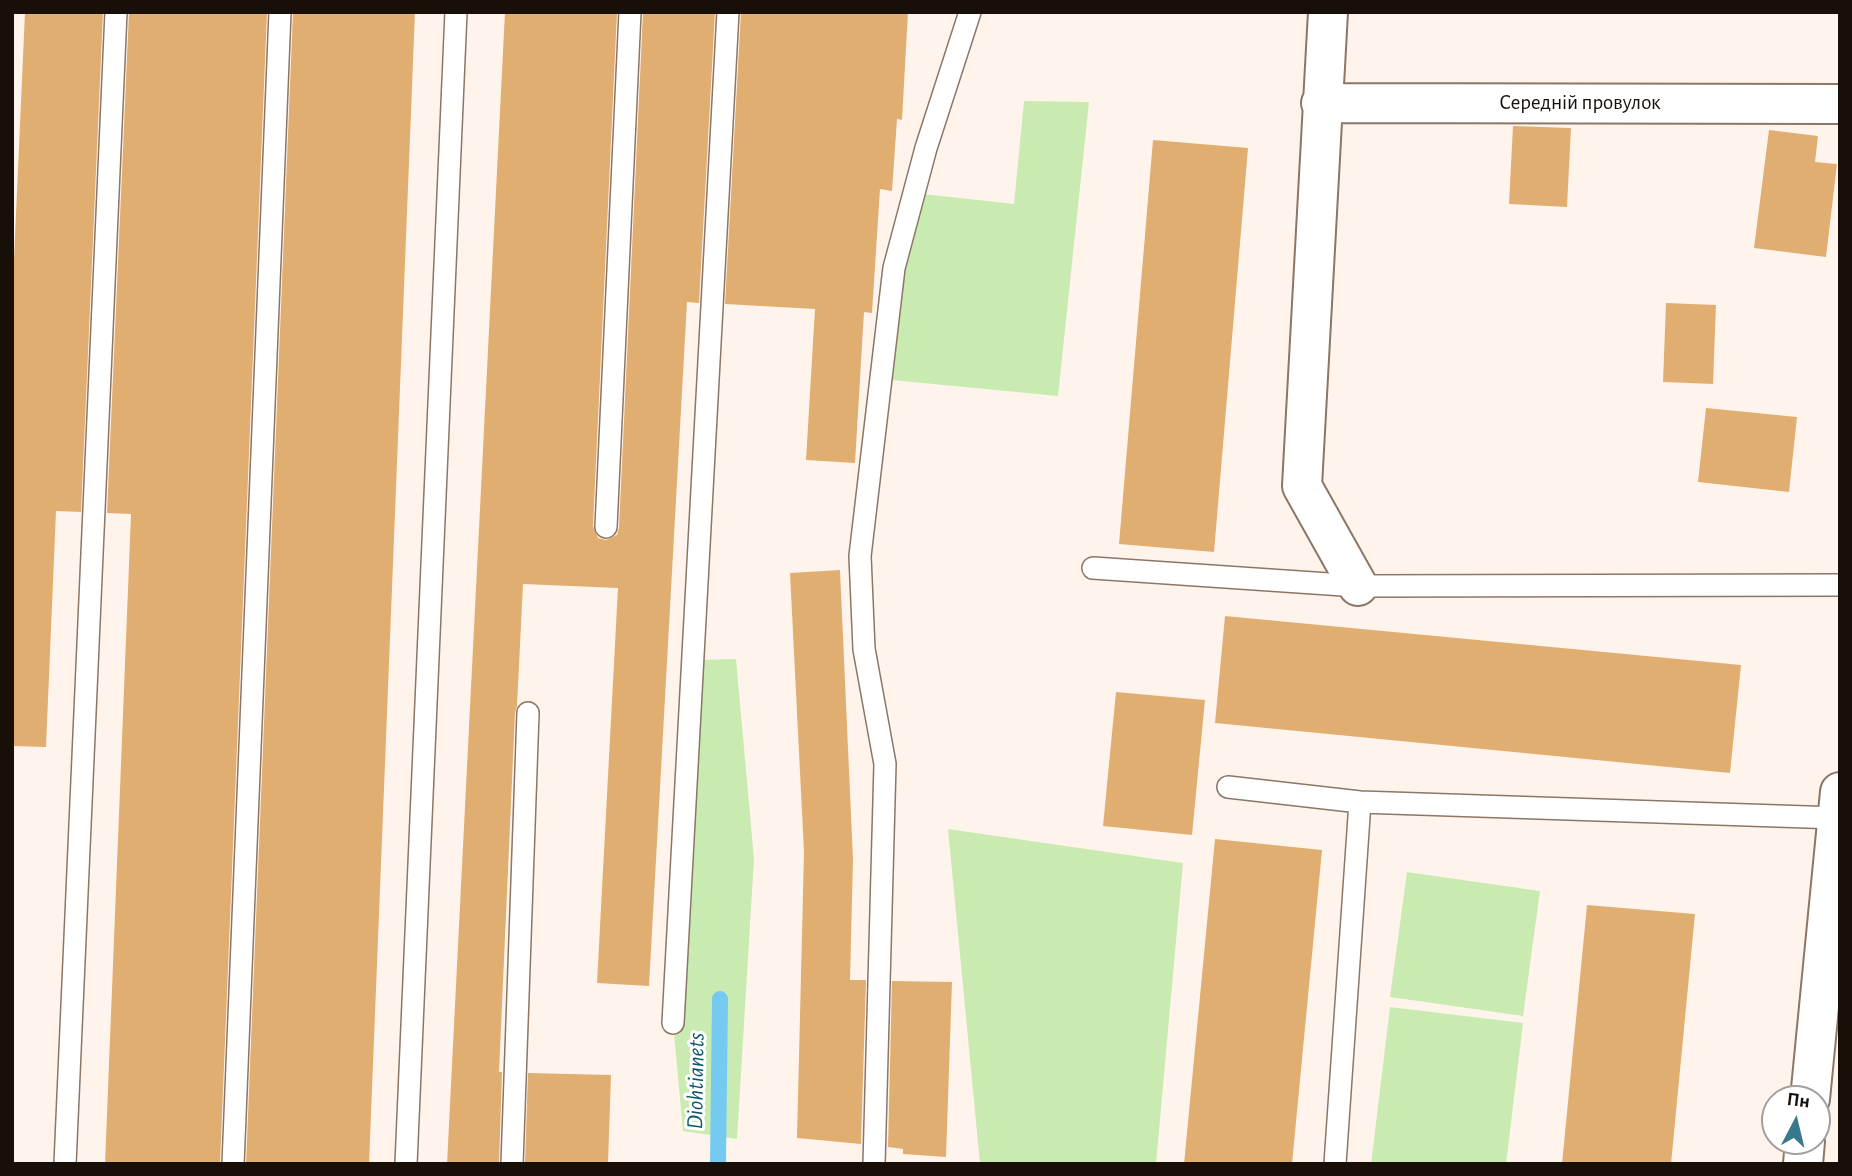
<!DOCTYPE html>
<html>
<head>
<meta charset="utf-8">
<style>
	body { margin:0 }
	#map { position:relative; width:1852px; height:1176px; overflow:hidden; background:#fff4ec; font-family:"Alegreya Sans",sans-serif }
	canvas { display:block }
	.frame { position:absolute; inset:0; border:14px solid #180f09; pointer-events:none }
	.north { position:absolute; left:1761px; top:1085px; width:70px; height:70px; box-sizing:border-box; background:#fff; border:2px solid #a39f9d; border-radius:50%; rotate:7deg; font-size:19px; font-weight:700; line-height:28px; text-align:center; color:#180f09 }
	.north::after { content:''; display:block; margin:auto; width:24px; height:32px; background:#39778d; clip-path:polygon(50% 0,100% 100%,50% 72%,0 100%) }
</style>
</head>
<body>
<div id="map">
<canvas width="1852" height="1176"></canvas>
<div class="frame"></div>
<div class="north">Пн</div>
</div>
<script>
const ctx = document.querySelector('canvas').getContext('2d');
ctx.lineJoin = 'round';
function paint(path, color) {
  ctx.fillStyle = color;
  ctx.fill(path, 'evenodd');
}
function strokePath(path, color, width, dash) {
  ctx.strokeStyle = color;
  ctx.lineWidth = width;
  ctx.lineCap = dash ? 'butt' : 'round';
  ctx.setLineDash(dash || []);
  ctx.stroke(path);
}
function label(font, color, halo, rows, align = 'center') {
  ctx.font = font + ' "Alegreya Sans",sans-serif';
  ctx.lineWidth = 6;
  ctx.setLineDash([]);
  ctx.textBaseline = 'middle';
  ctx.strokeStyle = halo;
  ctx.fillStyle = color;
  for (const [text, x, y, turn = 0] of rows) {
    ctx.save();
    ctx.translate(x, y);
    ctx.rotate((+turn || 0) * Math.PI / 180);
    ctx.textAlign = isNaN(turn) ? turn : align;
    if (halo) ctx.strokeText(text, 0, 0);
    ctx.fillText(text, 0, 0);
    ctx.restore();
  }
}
paint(new Path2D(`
	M1024,101L1089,102L1058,396L881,379L914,193L1014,204Z
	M736,659L754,859L737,1139L683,1131L673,1023L692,660Z
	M948,829L1183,863L1156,1164H980Z
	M1407,872L1540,891L1523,1016L1390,997Z
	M1390,1007L1523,1023L1506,1164H1371Z`), '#c9ebb2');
strokePath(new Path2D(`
	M718,1164L720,999`), '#75caf0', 16);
paint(new Path2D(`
	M25,12H103L81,512L56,511L46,747L12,746V304Z
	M129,12H267L220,1164H105L131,514L107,513Z
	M293,12H415L369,1164H246Z
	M505,12H617L593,526L598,538L606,540L617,535L619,528L643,12H715L699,303L687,302L649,986L597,983L618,588L523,584L517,706L515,713L499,1072H502L499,1164H447Z
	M741,12H908L902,120L897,119L892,191L880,189L872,313L864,312L855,463L806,460L815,309L725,304Z
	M1513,126L1571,128L1567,207L1509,204Z
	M1769,130L1818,136L1815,162L1837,164L1826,257L1754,248Z
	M1153,140L1248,148L1214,552L1119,544Z
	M1666,303L1716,305L1713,384L1663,382Z
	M1706,408L1797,417L1789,492L1698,482Z
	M840,570L853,859L850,980H866L861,1144L797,1138L804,852L790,573Z
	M1225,616L1741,665L1730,773L1215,723Z
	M1116,692L1205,700L1192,835L1103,826Z
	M1215,839L1322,850L1292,1164H1184Z
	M1587,905L1695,914L1671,1164H1562Z
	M892,981L952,982L946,1157L903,1154V1149L888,1147Z
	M528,1073L611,1075L608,1164H525Z`), '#e1ae71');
const lane = new Path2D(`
	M606,527L630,12
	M1093,568L1358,586L1840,585
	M1228,787L1360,802L1837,818
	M673,1023L728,12
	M65,1164L116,12
	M233,1164L280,12
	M406,1164L456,12
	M512,1164L528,713
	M874,1164L885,764L864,649L860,556L894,268L926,148L970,12
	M1335,1164L1360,802`);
const street = new Path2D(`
	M1328,12L1302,486L1358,586
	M1321,103L1840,104
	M1810,1099L1840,792
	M1803,1164L1805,1141`);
strokePath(lane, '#8c7665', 24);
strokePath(street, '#8c7665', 42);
strokePath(lane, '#fff', 21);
strokePath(street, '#fff', 38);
label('21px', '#180f09', '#fff', [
	["Середній провулок",1580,103]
]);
label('italic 23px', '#115670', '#fff', [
	["Diohtianets",696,1081,-89]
]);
</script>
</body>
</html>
